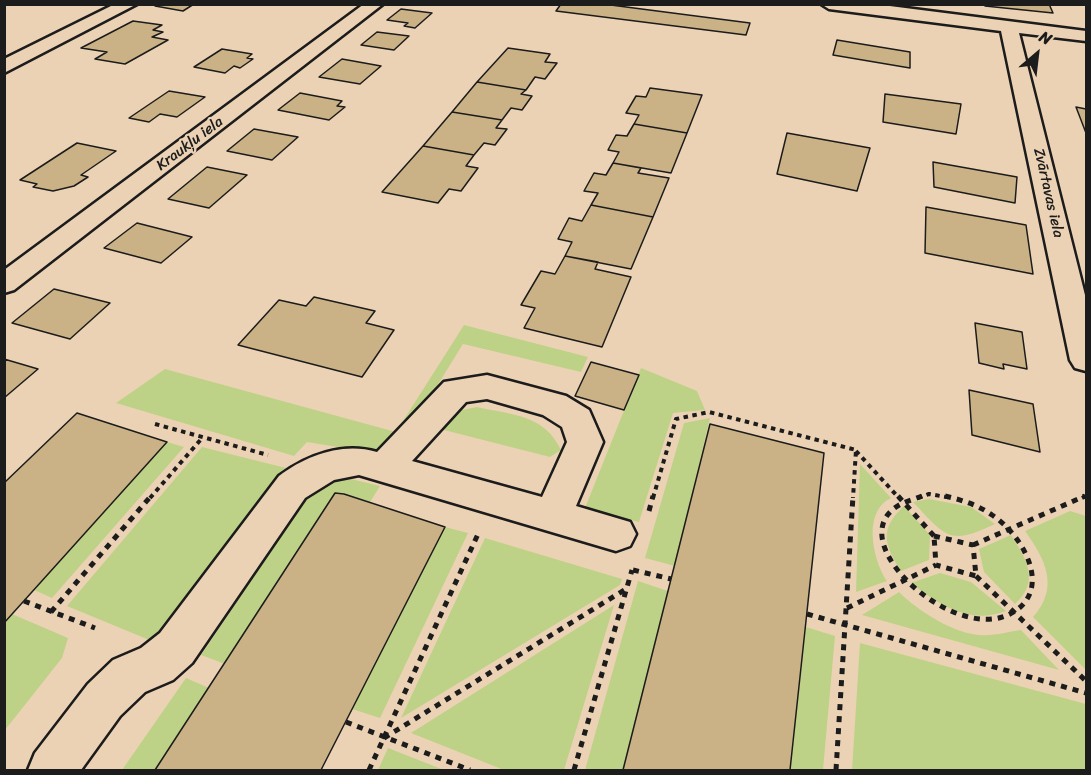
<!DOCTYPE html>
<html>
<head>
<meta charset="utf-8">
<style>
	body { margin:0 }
	#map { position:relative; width:1091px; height:775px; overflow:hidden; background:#ecd2b4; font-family:Sriracha,sans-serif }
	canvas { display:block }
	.frame { position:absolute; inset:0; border:6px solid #1c1c1c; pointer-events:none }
	.north { position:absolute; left:1007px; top:24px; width:60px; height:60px; -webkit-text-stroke:4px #ecd2b4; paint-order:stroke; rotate:28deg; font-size:16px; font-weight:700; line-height:24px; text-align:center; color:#1c1c1c }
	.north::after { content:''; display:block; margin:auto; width:21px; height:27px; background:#1c1c1c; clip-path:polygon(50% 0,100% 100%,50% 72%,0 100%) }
</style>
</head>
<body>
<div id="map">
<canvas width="1091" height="775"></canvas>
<div class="frame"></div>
<div class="north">N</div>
</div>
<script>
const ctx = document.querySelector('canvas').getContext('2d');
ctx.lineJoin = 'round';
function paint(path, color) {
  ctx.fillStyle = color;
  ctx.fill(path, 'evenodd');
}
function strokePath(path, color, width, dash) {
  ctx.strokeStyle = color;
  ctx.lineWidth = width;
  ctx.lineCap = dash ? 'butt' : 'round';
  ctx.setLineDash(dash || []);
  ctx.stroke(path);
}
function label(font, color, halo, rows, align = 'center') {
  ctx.font = font + ' Sriracha,sans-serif';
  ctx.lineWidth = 4.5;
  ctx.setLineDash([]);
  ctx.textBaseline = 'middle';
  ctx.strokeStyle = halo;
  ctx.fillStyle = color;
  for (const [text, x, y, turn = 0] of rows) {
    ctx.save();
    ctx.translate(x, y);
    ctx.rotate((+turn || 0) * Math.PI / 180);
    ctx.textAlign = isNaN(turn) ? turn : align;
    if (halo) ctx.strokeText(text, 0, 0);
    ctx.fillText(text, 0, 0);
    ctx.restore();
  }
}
paint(new Path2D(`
	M464,325L588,357L581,372L463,344L427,402L395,445L374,453L307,442L294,456L116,403L165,369L396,432Z
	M641,368L697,391L705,410L673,413L639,522L585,508Z
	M477,407C512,415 544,414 561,450L550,457L444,430L443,420L452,412Z
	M710,418L675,566L645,558L684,423Z
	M167,442L184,447L52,598L34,590Z
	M202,447L286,468L159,644L67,606Z
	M860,464L891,498C862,512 873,560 887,581L856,592Z
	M351,479L380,486L370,502L344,494L225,664L201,655L310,494L328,484Z
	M929,499L971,507L995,524C949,546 946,537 913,502Z
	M904,506L930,535L929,560L901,571C884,544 879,529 904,506Z
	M1070,511L1086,516V670L1033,617C1060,587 1045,559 1025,531Z
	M445,527L468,533L380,718L352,709Z
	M1011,535C1027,560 1040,581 1015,604L984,572L979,549Z
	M485,538L622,579L620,585L401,718Z
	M940,573L971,582L1006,611C970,625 939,605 911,583Z
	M638,581L668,591L623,770H585Z
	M899,592C918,611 959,638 988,635C999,635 1010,631 1021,630L1059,670L862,615Z
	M614,605L564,770H504L411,733Z
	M12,614L68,638L62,658L5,730V623Z
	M806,627L835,636L823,770H790Z
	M860,643L1086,704V770H852Z
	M186,678L209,688L155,770H122Z
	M388,748L444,770H378Z`), '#bed287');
const building = new Path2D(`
	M158,4H194L183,11L155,6Z
	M561,4H603L750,23L746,35L556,11Z
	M985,4H1049L1053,13L985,6Z
	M401,9L432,13L415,28L404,26L408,23L387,20Z
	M133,21L162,25L153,30L163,32L152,37L168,40L125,64L95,59L107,52L81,48Z
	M377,32L409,36L394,50L361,45Z
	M837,40L910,52V68L833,55Z
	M508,48L550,54L545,62L557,63L545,79L535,77L526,90L477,82Z
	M222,49L252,54L247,58L253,59L240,68L234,66L225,73L194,67Z
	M342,59L381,66L360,84L319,77Z
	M477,82L526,90L521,94L532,96L522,110L511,108L502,120L452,112Z
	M650,88L702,95L687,133L634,124L639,115L626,113L636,96L646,97Z
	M169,91L205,97L177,117L160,114L149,122L129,118Z
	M300,93L342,101L337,106L345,107L329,120L278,110Z
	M885,94L961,104L956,134L883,122Z
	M1076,107L1086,109V133Z
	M452,112L502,120L496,128L507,129L495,145L484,143L474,155L423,146Z
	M634,124L687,133L671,173L613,163L619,152L608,150L616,135L627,136Z
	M254,129L298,137L272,160L227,151Z
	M787,133L870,148L857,191L777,174Z
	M77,143L116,151L81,175L88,177L74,186L53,191L33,187L37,184L20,180Z
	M423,146L474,155L466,166L478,168L461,191L449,189L438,203L382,192Z
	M933,162L1017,177L1015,203L934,187Z
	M613,163L641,168L638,173L669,178L653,217L591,205L598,193L584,191L594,173L606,175Z
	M207,167L247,175L209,208L168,199Z
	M591,205L653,217L631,269L565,256L572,242L558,239L569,218L582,221Z
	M926,207L1026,225L1033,274L925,253Z
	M137,223L192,237L161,263L104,248Z
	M565,256L598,262L595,269L631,277L602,347L524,328L535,308L521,305L541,271L555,274Z
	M54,289L110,303L70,339L12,323Z
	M314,297L375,311L366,323L394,330L362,377L238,345L279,300L306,306Z
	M975,323L1022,332L1027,369L1003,364L1004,369L979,363Z
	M4,359L38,369L4,398Z
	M591,362L639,375L624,410L575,396Z
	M969,390L1033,404L1040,452L972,435Z
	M77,413L167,442L4,623V483Z
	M710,424L824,453L790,770H623Z
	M335,493L344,494L445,527L321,770H155Z`);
paint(building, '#cab286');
strokePath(building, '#1c1c1c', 1.5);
const minor = new Path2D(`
	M115,4H137L4,73V59Z
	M364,4H383L14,290L4,293V270Z
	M821,4H874L1086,31V41L1019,33L1086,299V371L1075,368L1070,360L1001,31L829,9Z
	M487,375L566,396L589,410L603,442L576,506L630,522L636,534L630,546L616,551L359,475L334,480L305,498L192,663L173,680L145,692L120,716L81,770H28L35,753L88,684L113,660L141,648L160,633L279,476C307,455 343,442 377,452L444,382ZM487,399L543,415L562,427L567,442L542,497L412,461L466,402Z`);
strokePath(minor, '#1c1c1c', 5);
strokePath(new Path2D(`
	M155,424L268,455
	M856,451L899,498
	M150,498L203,437
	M653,498L676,419L709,412L856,450L853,498
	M918,498L929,494L952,498
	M1082,498L1086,496`), '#1c1c1c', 4, [4.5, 4.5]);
strokePath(new Path2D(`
	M898,496L934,536
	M922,496C915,499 907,501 901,504C836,538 952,644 1010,614C1055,591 1023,535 992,515C978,505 962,500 945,496
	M649,511L653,496
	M934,536L973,545L976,576L936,565Z
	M973,545L1085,496
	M633,570L671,579
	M976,576L1086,681
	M24,601L95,628
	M847,608L936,565
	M51,612L151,496
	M807,614L1086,693
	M346,722L470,770
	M384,738L626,589
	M369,770L479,532
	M574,770L632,570
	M836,770L853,496`), '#1c1c1c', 5, [6, 6]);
paint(minor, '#ecd2b4');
label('15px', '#1c1c1c', '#ecd2b4', [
	["Kraukļu iela",190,144,-37],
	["Zvārtavas iela",1048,193,77]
]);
</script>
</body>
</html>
